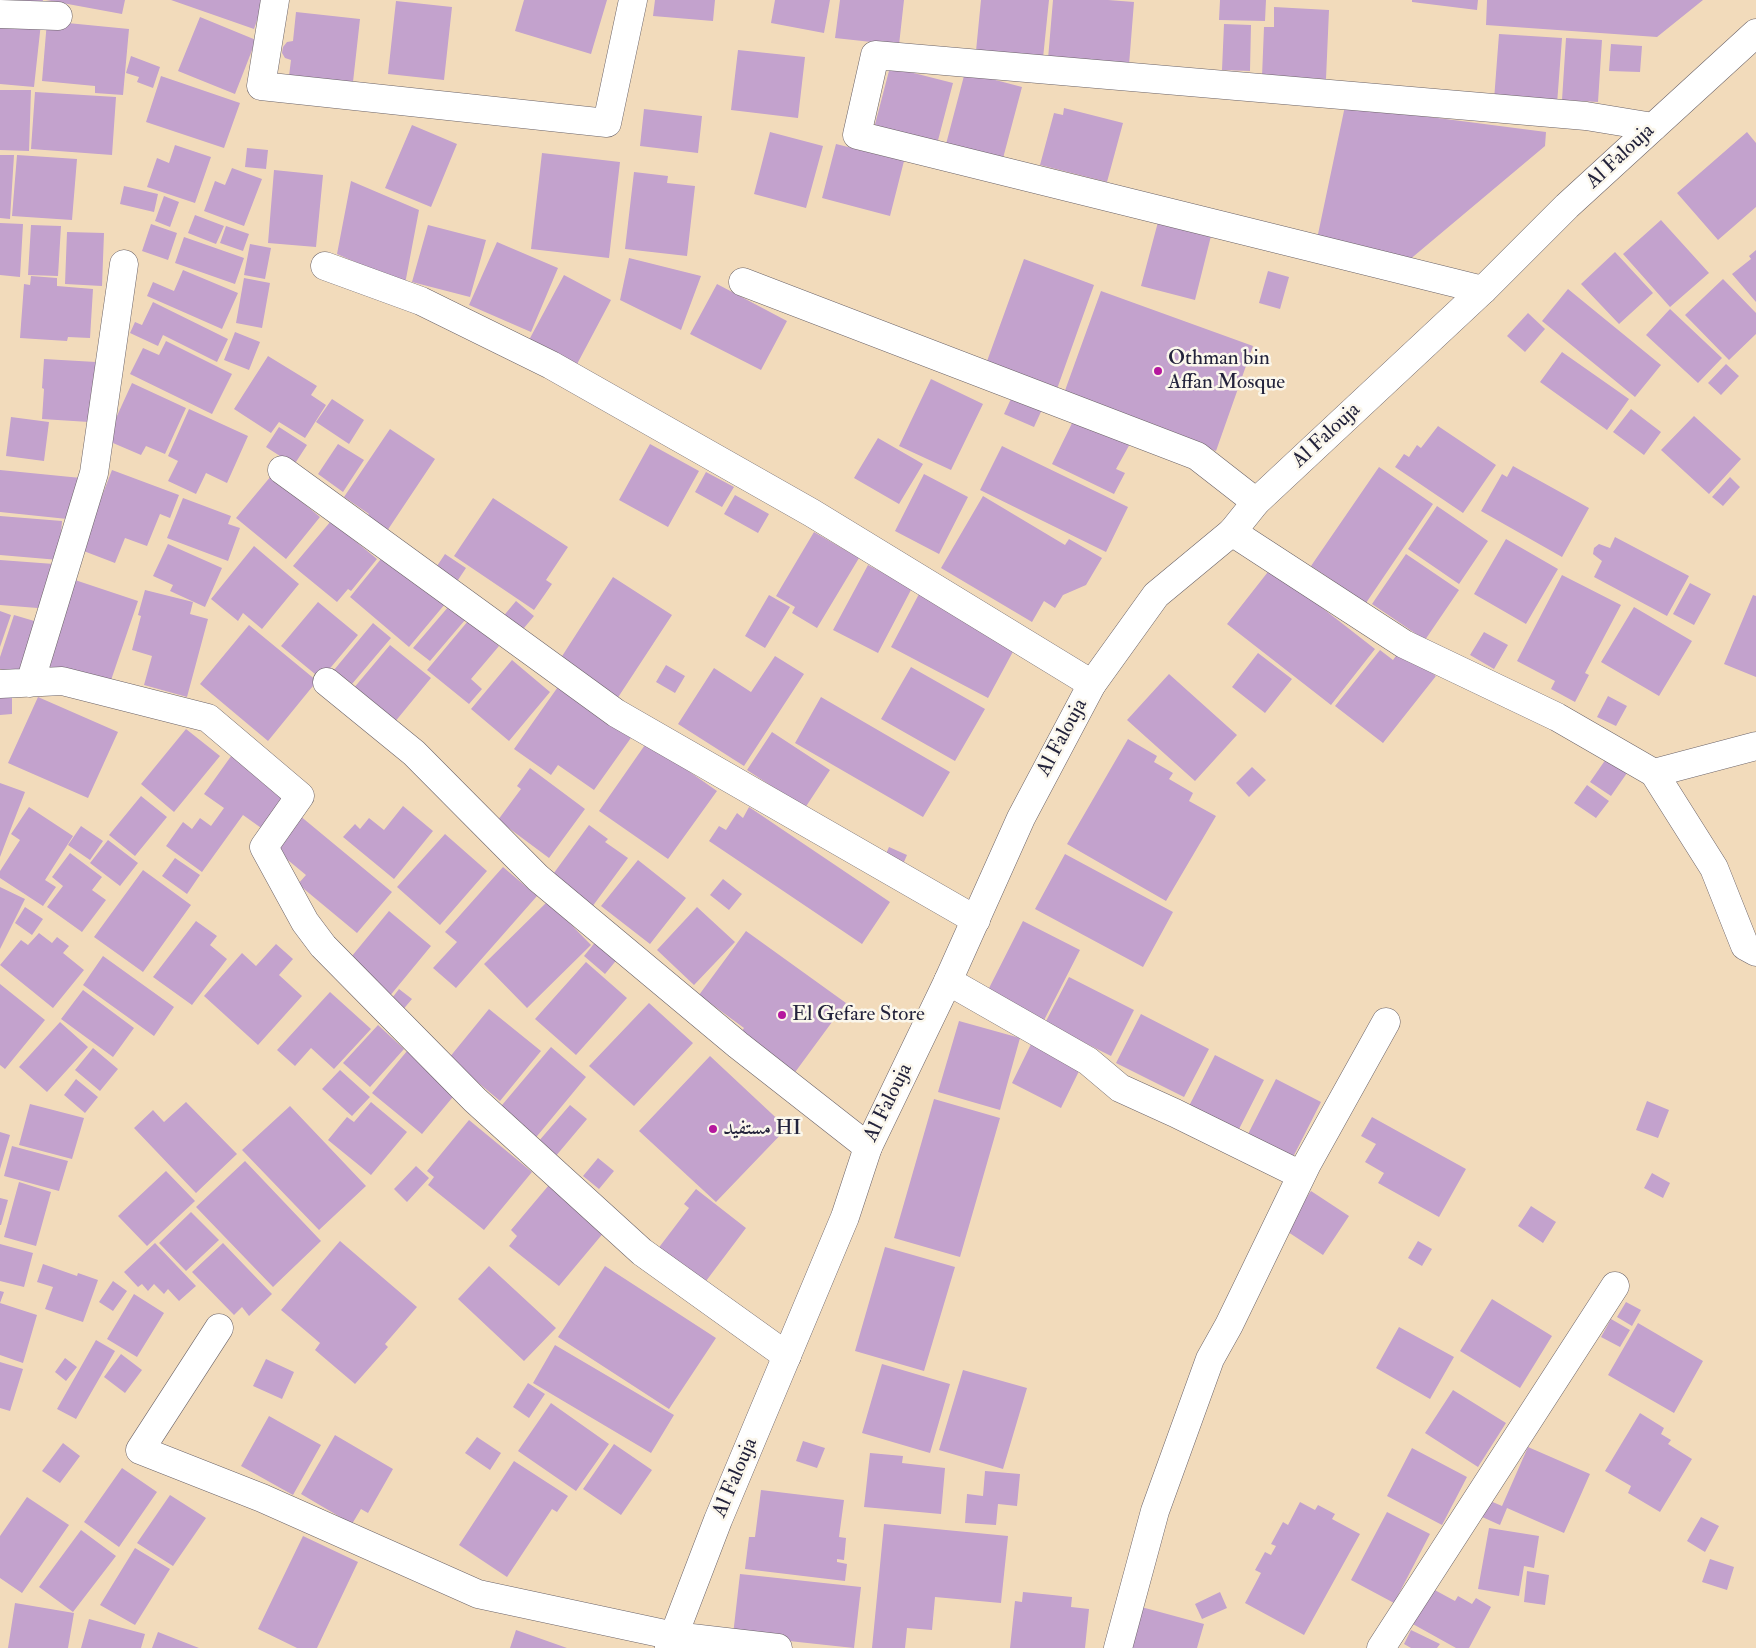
<!DOCTYPE html>
<html>
<head>
<meta charset="utf-8">
<style>
	body { margin:0 }
	canvas { display:block; background:#f2dbbb }
</style>
</head>
<body>
<canvas width="1756" height="1648"></canvas>
<script>
const ctx = document.querySelector('canvas').getContext('2d');
ctx.lineJoin = 'round';
function paint(path, color) {
  ctx.fillStyle = color;
  ctx.fill(path, 'evenodd');
}
function strokePath(path, color, width, dash) {
  ctx.strokeStyle = color;
  ctx.lineWidth = width;
  ctx.lineCap = dash ? 'butt' : 'round';
  ctx.setLineDash(dash || []);
  ctx.stroke(path);
}
function label(font, color, halo, rows, align = 'center') {
  ctx.font = font + ' "IM FELL Double Pica",Amiri,serif';
  ctx.lineWidth = 5;
  ctx.setLineDash([]);
  ctx.textBaseline = 'middle';
  ctx.strokeStyle = halo;
  ctx.fillStyle = color;
  for (const [text, x, y, turn = 0] of rows) {
    ctx.save();
    ctx.translate(x, y);
    ctx.rotate((+turn || 0) * Math.PI / 180);
    ctx.textAlign = isNaN(turn) ? turn : align;
    if (halo) ctx.strokeText(text, 0, 0);
    ctx.fillText(text, 0, 0);
    ctx.restore();
  }
}
paint(new Path2D(`
	M8,0H43L42,4L8,1Z
	M46,0H125L122,14Z
	M171,0H264L254,29Z
	M524,0H607L591,54L515,31Z
	M655,0H715L713,21L653,16Z
	M775,0H830L824,33L771,23Z
	M840,0H904L899,45L835,38Z
	M981,0H1049L1043,58L976,51Z
	M1053,0H1108L1134,2L1129,65L1048,59Z
	M1220,0H1266L1265,21L1219,20Z
	M1412,0H1478L1477,10L1412,2Z
	M1487,0H1703L1657,37L1486,25Z
	M396,1L452,7L444,80L388,74Z
	M1274,7L1329,10L1326,79L1262,77L1264,27H1274Z
	M296,12L360,19L352,91L288,84L291,60L285,58L282,53L283,47L287,42L293,41Z
	M200,17L256,40L235,94L178,71Z
	M0,19L41,23L34,87L0,84Z
	M47,21L129,29L123,95L95,93V86L42,81Z
	M1224,24L1251,25L1250,71L1222,70Z
	M1499,34L1562,38L1557,104L1494,100Z
	M1566,38L1602,40L1598,102L1562,100Z
	M1611,44L1642,46L1640,72L1609,71Z
	M738,50L805,57L798,118L731,110Z
	M131,56L160,67L153,88L137,82L139,77L126,73Z
	M890,67L953,83L936,148L873,132Z
	M965,72L1022,87L1002,162L945,148Z
	M161,76L240,103L224,148L146,122Z
	M0,90H31L29,151L0,150Z
	M35,92L116,97L112,155L31,149Z
	M1345,106L1546,132L1545,146L1408,261L1317,239Z
	M1064,108L1123,123L1107,182L1040,165L1054,113L1063,115Z
	M644,109L702,116L698,153L640,146Z
	M412,125L457,144L431,207L385,188Z
	M770,132L823,146L806,208L754,194Z
	M1747,132L1756,143V207L1718,240L1677,193Z
	M836,144L904,161L890,216L822,198Z
	M175,145L211,157L195,203L147,187L157,158L169,163Z
	M247,148L268,150L266,169L245,167Z
	M542,153L620,162L609,258L531,249Z
	M0,155H14L10,219L0,218Z
	M17,155L77,159L72,220L12,216Z
	M232,168L262,179L244,226L204,211L215,181L225,185Z
	M274,170L323,175L316,247L268,243Z
	M634,172L668,176L667,183L695,186L687,256L625,249Z
	M351,181L419,210L405,284L337,254Z
	M124,186L158,194L154,212L120,204Z
	M164,196L179,202L170,227L155,221Z
	M195,215L224,226L216,244L188,233Z
	M1661,220L1709,273L1670,307L1623,254Z
	M1158,222L1211,236L1195,300L1141,286Z
	M0,223L23,224L20,277L0,275Z
	M151,224L177,233L168,260L142,251Z
	M31,225L61,226L58,276L28,275Z
	M428,225L486,240L470,297L412,282Z
	M226,226L249,234L243,251L220,243Z
	M67,232L104,233L102,286L65,284Z
	M184,237L244,258L235,284L175,263Z
	M497,242L558,268L531,332L469,305Z
	M250,244L271,248L265,279L244,275Z
	M1756,250V302L1732,274L1751,259L1749,256Z
	M1615,252L1653,293L1619,324L1581,284Z
	M629,258L701,276L681,330L620,300Z
	M1024,259L1094,285L1057,389L986,364Z
	M183,270L238,293L222,329L147,296L153,282L174,291Z
	M1268,271L1289,277L1280,309L1259,303Z
	M564,275L611,300L576,366L529,340Z
	M31,276L57,278V286L93,289L90,338L68,337L67,341L20,338L24,284L30,285Z
	M244,278L270,283L262,328L236,323Z
	M1723,279L1756,313V334L1729,360L1685,315Z
	M717,284L787,321L761,370L690,334Z
	M1568,289L1661,365L1635,397L1542,321Z
	M1101,291L1253,346L1216,451L1063,396Z
	M153,302L228,339L217,362L163,335L158,346L130,333L135,322L142,325Z
	M1670,309L1722,358L1698,383L1646,335Z
	M1528,313L1545,329L1525,352L1507,336Z
	M235,332L260,342L249,370L224,360Z
	M166,341L232,374L212,414L130,374L143,348L159,355Z
	M1562,352L1629,399L1607,430L1540,382Z
	M268,356L317,386L311,395L326,405L305,438L279,422L271,433L234,409Z
	M44,359L96,362L94,395L91,394L89,422L42,419L44,389L42,388Z
	M1726,364L1739,376L1721,395L1708,383Z
	M931,379L983,404L951,470L899,446Z
	M132,383L186,408L165,454L146,446L141,455L106,440Z
	M1015,390L1045,403L1034,427L1004,414Z
	M332,399L364,420L349,444L316,422Z
	M189,409L248,436L227,483L206,473L196,494L168,481L178,461L168,456Z
	M1631,409L1661,432L1644,455L1613,432Z
	M1076,415L1131,442L1116,469L1125,473L1114,494L1052,464Z
	M1694,416L1741,459L1709,494L1661,450Z
	M11,417L49,422L44,461L6,456Z
	M1438,426L1496,465L1463,513L1395,467L1404,454L1409,457L1417,445L1421,448Z
	M279,427L307,445L294,465L266,447Z
	M390,429L435,459L387,531L366,517L369,514L344,497Z
	M878,438L923,464L899,504L854,478Z
	M338,444L364,460L343,492L318,474Z
	M650,444L699,471L668,527L619,500Z
	M1002,446L1128,507L1106,552L980,490Z
	M1513,466L1589,508L1562,557L1481,511L1502,474L1507,477Z
	M1379,467L1433,504L1366,603L1311,566Z
	M0,470L81,478L77,520L0,512Z
	M112,470L179,495L170,518L160,514L147,546L125,538L115,563L81,550Z
	M706,472L734,487L722,507L695,492Z
	M924,474L968,497L939,554L895,531Z
	M271,476L320,517L286,559L236,518Z
	M1730,477L1740,487L1723,506L1712,497Z
	M735,495L769,514L758,533L724,514Z
	M983,496L1065,545L1069,539L1102,558L1086,585L1063,595L1055,608L1044,601L1032,622L941,568Z
	M183,498L231,516L228,524L240,528L228,561L167,538Z
	M493,498L568,547L546,580L552,584L534,610L454,556Z
	M1437,506L1488,541L1459,584L1408,549Z
	M0,516L62,521L59,560L0,555Z
	M331,521L377,559L351,591L348,589L337,602L293,566Z
	M814,532L859,558L817,628L792,613L795,607L776,596Z
	M1615,537L1689,576L1667,616L1594,577L1602,561L1593,554L1594,548L1599,544L1610,548Z
	M1506,539L1558,569L1526,624L1474,594Z
	M168,544L222,568L205,607L170,591L173,585L153,576Z
	M254,546L299,584L262,629L243,613L238,621L211,599Z
	M385,554L445,604L409,647L350,597Z
	M445,554L466,568L456,583L435,569Z
	M1406,554L1459,590L1425,640L1372,604Z
	M0,560L54,564L50,609L0,605Z
	M868,565L912,588L878,653L833,630Z
	M1271,568L1375,649L1331,705L1227,624Z
	M1562,575L1621,605L1585,673L1589,675L1575,702L1551,689L1555,681L1517,661Z
	M613,577L672,615L615,702L557,664Z
	M72,579L138,601L108,689L43,667Z
	M1690,583L1711,594L1694,625L1673,614Z
	M145,590L193,602L190,614L208,619L187,697L144,685L152,656L132,650L141,616L138,615Z
	M919,594L1016,646L988,698L891,647Z
	M769,595L790,607L765,648L745,636Z
	M1753,595L1756,596V677L1724,664Z
	M516,601L534,616L519,634L501,619Z
	M318,602L358,635L321,679L281,646Z
	M449,606L465,620L430,661L413,648Z
	M1634,607L1692,641L1659,696L1601,662Z
	M0,611L11,615L0,647Z
	M14,615L41,623L23,676L0,669V657Z
	M468,621L499,646L471,679L482,689L469,704L427,670Z
	M373,623L391,638L352,684L334,670Z
	M249,625L317,681L268,741L200,684Z
	M1484,632L1508,645L1494,669L1470,655Z
	M390,645L431,678L394,723L353,689Z
	M1401,649L1436,676L1383,743L1335,706L1380,650L1393,660Z
	M1258,653L1292,679L1265,713L1232,687Z
	M775,656L804,674L744,766L678,724L714,668L751,692Z
	M512,660L550,692L509,741L471,709Z
	M666,665L685,676L675,693L656,682Z
	M911,667L985,709L955,761L881,719Z
	M1169,674L1237,735L1195,781L1127,720Z
	M560,684L633,735L594,790L558,765L551,775L514,749Z
	M0,694H12V714L0,715Z
	M1608,696L1627,706L1616,726L1597,717Z
	M38,697L118,732L88,798L8,763Z
	M821,697L950,772L923,817L795,743Z
	M186,729L220,756L174,812L141,784Z
	M772,732L830,770L805,808L747,770Z
	M1128,739L1157,756L1154,762L1173,773L1169,779L1193,793L1189,801L1216,816L1166,901L1067,844Z
	M647,742L717,791L668,859L599,811Z
	M234,752L291,793L264,830L243,815L202,872L166,846L183,822L192,829L200,818L211,826L224,808L204,794Z
	M1606,759L1627,773L1611,796L1590,782Z
	M1252,767L1266,780L1249,797L1236,783Z
	M530,768L585,809L549,858L498,820L521,789L517,786Z
	M0,783L25,792L0,857Z
	M1587,785L1609,801L1596,818L1574,803Z
	M141,796L167,817L135,856L109,835Z
	M403,806L433,831L394,879L343,837L355,824L360,829L369,818L384,830Z
	M29,807L73,836L45,880L56,887L43,906L0,878V871L20,840L11,834Z
	M749,807L890,902L862,944L709,841L719,826L726,830L737,813L743,818Z
	M299,815L392,892L357,933L298,884L306,875L272,847Z
	M589,825L608,839L605,842L628,858L592,907L551,877Z
	M81,826L103,841L90,860L68,845Z
	M445,834L487,871L440,925L397,887Z
	M108,840L138,863L120,886L90,863Z
	M889,847L907,855L900,871L882,863Z
	M70,853L102,877L92,890L106,900L82,932L47,907L63,886L52,877Z
	M1065,854L1173,912L1143,967L1035,909Z
	M175,858L200,875L187,894L162,876Z
	M638,860L686,898L650,944L601,906Z
	M503,867L537,896L456,988L433,968L457,942L445,932Z
	M143,870L191,905L143,972L94,937Z
	M723,879L742,894L729,910L710,895Z
	M0,887L25,899L0,949Z
	M548,901L591,945L527,1008L484,964Z
	M25,907L43,919L32,935L15,923Z
	M697,907L735,942L694,985L657,950Z
	M389,911L431,946L389,997L347,962Z
	M196,921L217,936L210,945L227,959L192,1005L153,977Z
	M1023,921L1080,950L1041,1026L984,998Z
	M746,931L846,1003L793,1075L738,1036L744,1028L699,995Z
	M39,933L52,943L57,937L69,946L63,953L84,970L53,1008L0,965L21,940L28,945Z
	M597,940L619,957L605,974L584,956Z
	M276,944L293,959L279,975L302,996L258,1045L204,996L242,953L256,966Z
	M103,956L174,1007L154,1036L83,985Z
	M586,962L627,998L576,1055L535,1019Z
	M1069,977L1134,1010L1111,1056L1045,1023Z
	M0,984L45,1020L5,1069L0,1065Z
	M399,989L412,999L401,1012L389,1002Z
	M83,990L134,1028L113,1057L61,1019Z
	M330,992L371,1029L334,1069L311,1048L295,1066L277,1050Z
	M649,1003L693,1043L634,1106L589,1066Z
	M489,1009L541,1051L500,1101L449,1058Z
	M1141,1014L1209,1049L1184,1097L1116,1063Z
	M959,1021L1020,1038L1000,1110L938,1092Z
	M60,1022L88,1047L47,1092L19,1067Z
	M378,1025L404,1049L370,1087L343,1063Z
	M1032,1042L1081,1067L1061,1108L1012,1083Z
	M551,1047L586,1077L533,1141L497,1111Z
	M93,1048L118,1069L100,1091L75,1070Z
	M407,1051L457,1092L422,1134L372,1093Z
	M1215,1055L1264,1080L1238,1131L1189,1106Z
	M710,1056L787,1128L716,1202L639,1131Z
	M340,1070L370,1097L352,1116L322,1089Z
	M76,1079L98,1097L85,1113L64,1095Z
	M1276,1079L1321,1102L1291,1161L1246,1138Z
	M934,1099L1000,1118L960,1257L894,1238Z
	M1647,1101L1669,1110L1658,1138L1636,1130Z
	M186,1102L237,1154L196,1193L134,1128L153,1110L164,1122Z
	M371,1102L407,1132L371,1175L328,1140L347,1117L354,1122Z
	M30,1104L84,1118L72,1159L19,1145Z
	M570,1105L587,1119L555,1157L538,1142Z
	M290,1106L366,1186L319,1230L242,1150Z
	M1372,1117L1466,1169L1439,1217L1378,1183L1384,1173L1365,1162L1376,1144L1361,1136Z
	M469,1120L532,1172L484,1230L428,1185L434,1177L427,1171Z
	M0,1132L10,1135L0,1169Z
	M12,1146L68,1161L59,1191L4,1176Z
	M598,1158L614,1171L599,1189L583,1176Z
	M245,1161L321,1241L273,1287L196,1207Z
	M416,1166L429,1178L407,1202L394,1189Z
	M166,1171L195,1201L147,1246L118,1216Z
	M1652,1173L1670,1183L1663,1198L1644,1188Z
	M19,1182L51,1192L36,1246L4,1237Z
	M549,1185L605,1231L559,1286L509,1246L517,1236L511,1230Z
	M696,1189L746,1228L700,1289L654,1254L689,1208L684,1204Z
	M1311,1191L1349,1216L1323,1255L1285,1230Z
	M0,1198L8,1200L1,1225H0Z
	M1531,1206L1556,1222L1543,1243L1518,1226Z
	M191,1212L219,1240L186,1271L159,1243Z
	M340,1241L417,1307L385,1344L388,1347L355,1384L315,1350L320,1343L281,1310Z
	M1418,1241L1432,1249L1422,1266L1408,1258Z
	M155,1243L196,1286L179,1301L168,1289L164,1294L154,1284L148,1291L142,1284L138,1287L124,1272Z
	M223,1243L272,1294L249,1316L242,1307L234,1315L192,1272Z
	M0,1244L33,1253L24,1287L0,1281Z
	M885,1247L955,1267L924,1371L855,1351Z
	M43,1264L77,1276L78,1273L98,1280L83,1322L45,1309L53,1287L37,1282Z
	M489,1266L556,1328L524,1361L458,1299Z
	M605,1266L716,1338L669,1409L558,1337Z
	M113,1281L127,1291L113,1311L99,1302Z
	M0,1291L4,1292L0,1303Z
	M134,1294L164,1313L137,1357L107,1339Z
	M1492,1299L1552,1336L1520,1388L1460,1351Z
	M1626,1302L1641,1310L1632,1326L1617,1317Z
	M0,1303L37,1315L23,1363L0,1355Z
	M1611,1319L1630,1330L1620,1347L1601,1337Z
	M1638,1323L1703,1361L1674,1413L1608,1375Z
	M1399,1327L1454,1357L1430,1399L1376,1368Z
	M96,1340L115,1351L76,1419L57,1409Z
	M555,1345L674,1415L651,1453L533,1383Z
	M121,1354L142,1370L125,1393L104,1377Z
	M65,1358L77,1367L66,1381L55,1372Z
	M266,1359L294,1372L282,1399L253,1386Z
	M0,1362L23,1369L10,1411L0,1408Z
	M882,1364L950,1384L930,1453L862,1433Z
	M963,1370L1027,1388L1003,1469L939,1450Z
	M528,1383L545,1394L529,1418L513,1407Z
	M1453,1390L1506,1423L1478,1467L1425,1433Z
	M551,1403L609,1444L576,1491L518,1451Z
	M1640,1413L1664,1428L1661,1434L1671,1440L1668,1444L1692,1459L1660,1512L1628,1493L1631,1486L1605,1471Z
	M269,1416L321,1445L293,1495L241,1466Z
	M335,1435L393,1469L368,1513L361,1509L352,1524L301,1494Z
	M477,1437L501,1453L490,1470L465,1453Z
	M803,1441L825,1448L817,1468L796,1461Z
	M63,1443L80,1456L60,1483L42,1471Z
	M614,1444L652,1470L621,1515L583,1489Z
	M1528,1447L1590,1474L1564,1533L1507,1508L1500,1525L1480,1516L1488,1500L1502,1506Z
	M1412,1448L1467,1477L1442,1525L1387,1496Z
	M870,1453L903,1456L902,1463L945,1468L941,1514L864,1507Z
	M514,1461L568,1496L557,1512L552,1509L507,1577L459,1545Z
	M122,1468L157,1492L119,1547L84,1522Z
	M985,1471L1020,1474L1017,1506L998,1504L996,1525L965,1523L967,1494L983,1496Z
	M761,1490L844,1500L839,1537L846,1538L844,1560L837,1559V1562L847,1564L845,1581L745,1569L749,1537H755Z
	M170,1495L206,1518L173,1566L137,1543Z
	M27,1497L69,1525L22,1593L0,1578V1536Z
	M1300,1502L1315,1510L1318,1505L1335,1514L1332,1519L1360,1534L1304,1635L1245,1603L1261,1573L1255,1570L1265,1552L1271,1555L1276,1546L1271,1544L1283,1522L1288,1525Z
	M1387,1512L1430,1534L1394,1603L1351,1580Z
	M1701,1517L1719,1526L1705,1552L1687,1541Z
	M884,1524L1008,1536L1001,1603L935,1597L932,1630L907,1628L905,1648H872Z
	M1489,1528L1539,1536L1534,1568L1524,1566L1519,1596L1478,1589Z
	M81,1530L116,1556L73,1612L39,1587Z
	M303,1536L358,1562L317,1648H297L258,1629Z
	M135,1548L170,1569L135,1625L100,1605Z
	M1710,1559L1734,1567L1727,1590L1702,1582Z
	M1527,1571L1549,1575L1545,1605L1524,1602Z
	M740,1574L861,1587L854,1648L733,1635Z
	M1431,1588L1455,1601L1458,1596L1472,1604L1476,1598L1491,1607L1469,1648H1456L1411,1623Z
	M1023,1592L1072,1597L1071,1607L1089,1609L1085,1648H1010L1015,1601L1022,1602Z
	M1220,1592L1227,1608L1202,1619L1195,1604Z
	M15,1603L74,1613L68,1648H8Z
	M1134,1605L1204,1624L1197,1648H1122Z
	M89,1619L145,1634L141,1648H81Z
	M516,1630L567,1648H510Z
	M1411,1630L1440,1644L1437,1648H1411L1404,1644Z
	M158,1632L199,1648H152Z`), '#c3a2cd');
const minor = new Path2D(`
	M275,0L261,86L607,123L633,0
	M0,14L58,16
	M325,266L421,301L551,365L812,513L1092,684
	M743,282L1197,456L1256,502
	M1483,290L857,135L875,55L1586,116L1653,127
	M282,470L616,713L976,920
	M1232,532L1404,644L1557,717L1654,773L1714,868L1745,946L1756,952
	M327,682L414,753L538,878L738,1045L868,1147
	M30,683L94,473L124,264
	M0,684L62,681L208,718L300,796L264,847L305,922L323,946L475,1100L642,1252L787,1356
	M1654,773L1756,746
	M948,981L1088,1061L1120,1088L1175,1113L1301,1175
	M219,1328L140,1450L262,1498L478,1594L674,1636L778,1648
	M1118,1648L1155,1511L1210,1359L1229,1325L1307,1164L1386,1022
	M1381,1648L1615,1286`);
const major = new Path2D(`
	M669,1648L718,1520L845,1217L868,1147L948,981L1021,818L1092,684L1156,595L1232,532L1256,502L1483,290L1567,206L1756,33`);
strokePath(minor, '#6b6368', 29);
strokePath(major, '#6b6368', 29);
strokePath(minor, '#fff', 28);
strokePath(major, '#fff', 28);
for (const [x, y, r, color] of [
	[1158,371,5,"#b5179e"],
	[782,1015,5,"#b5179e"],
	[713,1129,5,"#b5179e"]
]) {
  const dot = new Path2D();
  dot.arc(x, y, r, 0, 2 * Math.PI);
  ctx.fillStyle = color;
  ctx.fill(dot);
  strokePath(dot, '#fbf7ec', 2);
}
label('21px', '#22223b', '#fbf7ec', [
	["Al Falouja",1621,157,-43],
	["Al Falouja",1327,436,-43],
	["Al Falouja",1063,738,-62],
	["Al Falouja",889,1103,-64],
	["Al Falouja",736,1478,-67]
]);
label('21px', '#22223b', '#fbf7ec', [
	["Othman bin",1168,359],
	["Affan Mosque",1168,383],
	["El Gefare Store",792,1015],
	["مستفيد HI",723,1129]
], 'left');
</script>
</body>
</html>
